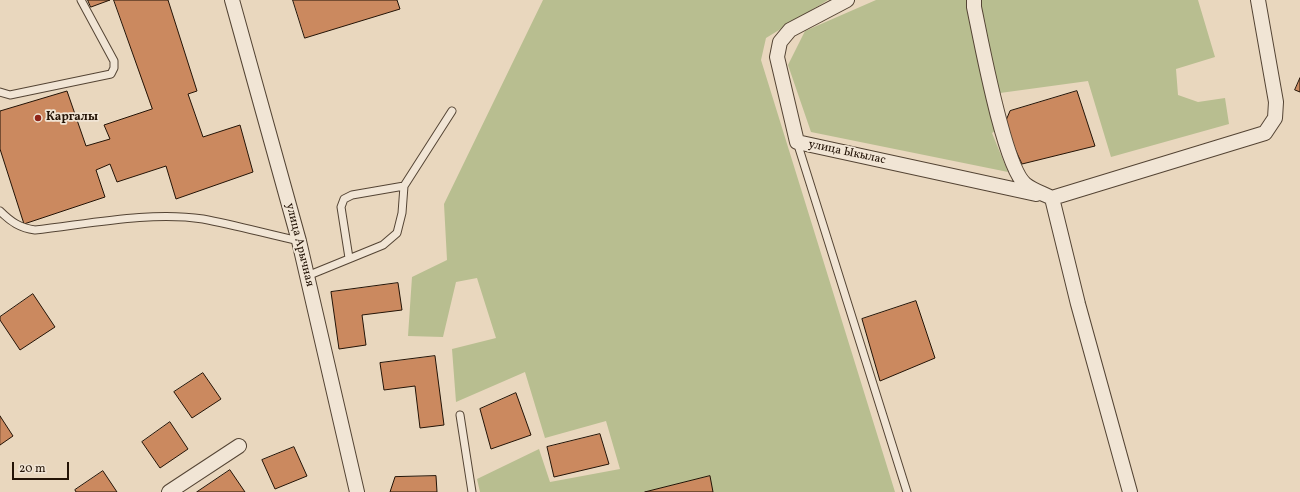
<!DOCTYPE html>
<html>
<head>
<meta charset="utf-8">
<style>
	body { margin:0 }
	#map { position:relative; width:1300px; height:492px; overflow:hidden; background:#e9d7be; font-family:Vollkorn,serif }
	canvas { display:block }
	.scale { position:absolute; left:12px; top:462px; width:57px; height:18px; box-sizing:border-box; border:2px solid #231306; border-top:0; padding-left:5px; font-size:12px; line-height:14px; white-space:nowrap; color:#231306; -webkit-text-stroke:3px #f1e5d5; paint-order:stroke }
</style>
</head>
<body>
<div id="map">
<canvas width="1300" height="492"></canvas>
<div class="scale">20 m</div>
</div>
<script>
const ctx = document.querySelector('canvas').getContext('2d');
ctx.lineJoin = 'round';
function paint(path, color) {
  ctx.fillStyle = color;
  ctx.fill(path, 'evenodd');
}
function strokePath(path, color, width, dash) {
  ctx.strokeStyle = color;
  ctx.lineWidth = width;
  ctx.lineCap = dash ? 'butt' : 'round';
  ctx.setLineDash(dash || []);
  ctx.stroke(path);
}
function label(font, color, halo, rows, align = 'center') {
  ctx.font = font + ' Vollkorn,serif';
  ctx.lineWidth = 3.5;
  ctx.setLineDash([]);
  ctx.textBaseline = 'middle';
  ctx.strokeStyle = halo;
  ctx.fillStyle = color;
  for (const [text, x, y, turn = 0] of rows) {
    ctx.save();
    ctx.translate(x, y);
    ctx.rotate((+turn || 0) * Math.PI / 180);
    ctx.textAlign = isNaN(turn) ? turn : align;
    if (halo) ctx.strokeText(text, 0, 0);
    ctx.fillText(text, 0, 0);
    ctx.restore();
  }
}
paint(new Path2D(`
	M543,0H828L766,38L761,60L895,492H480L477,479L539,449L550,482L620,469L606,421L545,438L525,372L456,402L452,349L496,338L477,278L456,282L443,337L408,336L412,277L447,260L444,204Z
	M876,0H1198L1215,57L1176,69L1178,95L1198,102L1225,98L1229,124L1111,157L1088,81L1000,93L1004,125L992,133L1008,172L811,132L788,65L805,31Z`), '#b8be90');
const building = new Path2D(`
	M88,0H110L91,7Z
	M114,0H168L197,91L188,94L203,137L240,125L253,172L176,199L166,166L117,182L110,164L96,170L105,197L24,224L0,149V111L67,91L86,146L110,139L104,125L152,109Z
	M293,0H397L400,9L305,38Z
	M1300,78V92L1295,90Z
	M1077,91L1095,146L1022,164L1004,125L1010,111Z
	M398,283L402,310L362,315L366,345L339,349L331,292Z
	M33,294L55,327L20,350L0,320V317Z
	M916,301L935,358L880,381L862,319Z
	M435,356L444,425L420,428L415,386L384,390L380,363Z
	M203,373L221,399L192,418L174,392Z
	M516,393L531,435L491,449L480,409Z
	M0,416L13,436L0,445Z
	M170,422L188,449L160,468L142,442Z
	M600,434L609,464L554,477L547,447Z
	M294,447L307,476L275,489L262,460Z
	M230,470L245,492H197Z
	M103,471L117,492H76L75,490Z
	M436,476L437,492H390L395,477Z
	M710,476L713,492H645Z`);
paint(building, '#cb895f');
strokePath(building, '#231306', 1);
const lane = new Path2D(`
	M0,92L10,95L111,74L114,68V61L81,0
	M797,142L907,492
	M0,211C11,222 20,228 35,230C89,224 150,211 203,219C235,225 267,234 299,241
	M349,258L341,207L344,199L352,195L404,186
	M307,276L383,245L397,233L402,213L404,186L452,111
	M460,415L472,492`);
const street = new Path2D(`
	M232,0L299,241L357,492
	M847,0L790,30L780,42L777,57L797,142L1036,194
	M974,0V7C981,40 1004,166 1025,184C1032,190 1044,194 1052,198L1265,133L1275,118L1276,102L1258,0
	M1052,198L1078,304L1130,492
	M169,492L239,446`);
strokePath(lane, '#544434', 9);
strokePath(street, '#544434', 16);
strokePath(lane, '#f1e5d5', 7);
strokePath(street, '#f1e5d5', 14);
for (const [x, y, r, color] of [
	[38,118,4,"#8f2418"]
]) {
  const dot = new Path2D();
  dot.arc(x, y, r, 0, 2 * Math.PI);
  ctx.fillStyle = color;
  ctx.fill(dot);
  strokePath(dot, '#f1e5d5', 1.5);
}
label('bold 12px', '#231306', '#f1e5d5', [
	["Каргалы",46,118]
], 'left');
label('12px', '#231306', '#f1e5d5', [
	["улица Ыкылас",847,153,12],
	["улица Арычная",299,245,76]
]);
</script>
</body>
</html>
